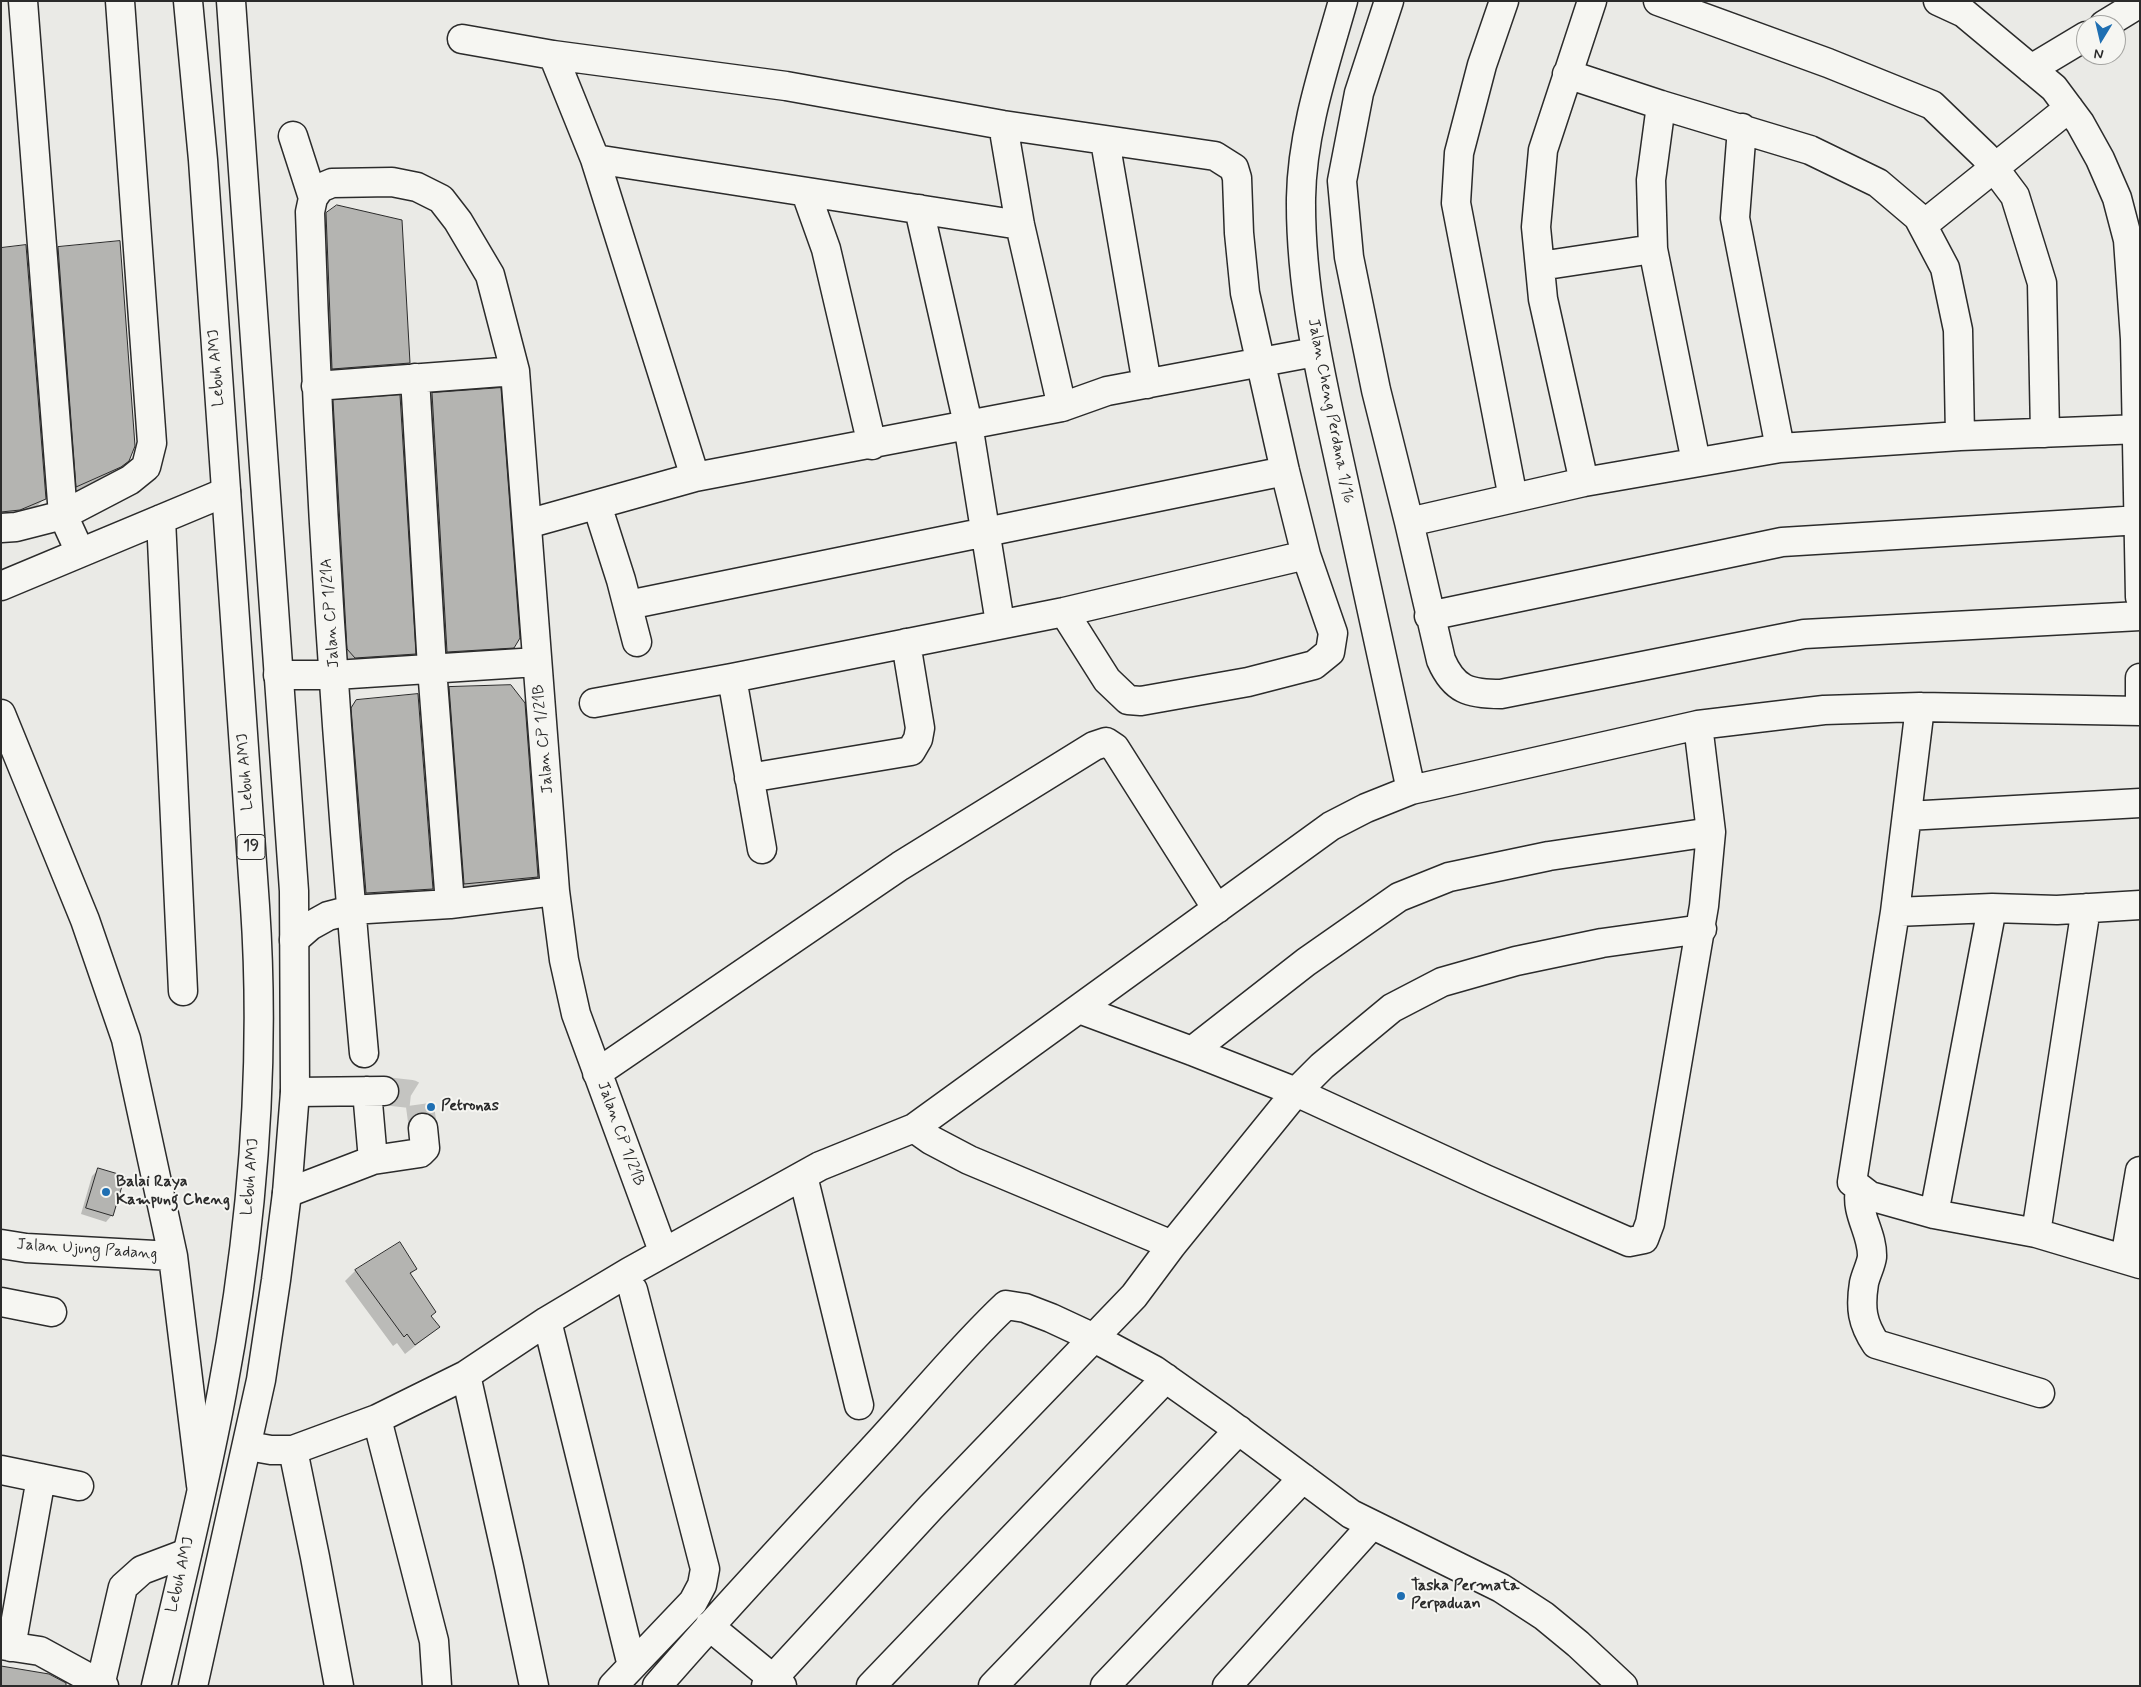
<!DOCTYPE html>
<html>
<head>
<meta charset="utf-8">
<style>
	body { margin:0 }
	#map { position:relative; width:2141px; height:1687px; overflow:hidden; background:#eaeae6; font-family:Mynerve,sans-serif }
	canvas { display:block }
	.frame { position:absolute; inset:0; border:2px solid #2b2b2b; pointer-events:none }
	.north { position:absolute; left:2076px; top:15px; width:50px; height:50px; box-sizing:border-box; background:#f6f6f2; border:1px solid #a5a5a2; border-radius:50%; rotate:189deg; font-size:14px; font-weight:700; line-height:20px; text-align:center; color:#2b2b2b }
	.north::after { content:''; display:block; margin:auto; width:18px; height:22px; background:#1f6fb2; clip-path:polygon(50% 0,100% 100%,50% 72%,0 100%) }
</style>
</head>
<body>
<div id="map">
<canvas width="2141" height="1687"></canvas>
<div class="frame"></div>
<div class="north">N</div>
</div>
<script>
const ctx = document.querySelector('canvas').getContext('2d');
ctx.lineJoin = 'round';
function paint(path, color) {
  ctx.fillStyle = color;
  ctx.fill(path, 'evenodd');
}
function strokePath(path, color, width, dash) {
  ctx.strokeStyle = color;
  ctx.lineWidth = width;
  ctx.lineCap = dash ? 'butt' : 'round';
  ctx.setLineDash(dash || []);
  ctx.stroke(path);
}
function label(font, color, halo, rows, align = 'center') {
  ctx.font = font + ' Mynerve,sans-serif';
  ctx.lineWidth = 4;
  ctx.setLineDash([]);
  ctx.textBaseline = 'middle';
  ctx.strokeStyle = halo;
  ctx.fillStyle = color;
  for (const [text, x, y, turn = 0] of rows) {
    ctx.save();
    ctx.translate(x, y);
    ctx.rotate((+turn || 0) * Math.PI / 180);
    ctx.textAlign = isNaN(turn) ? turn : align;
    if (halo) ctx.strokeText(text, 0, 0);
    ctx.fillText(text, 0, 0);
    ctx.restore();
  }
}
paint(new Path2D(`
	M327,213L409,363L395,376L319,382L313,227Z
	M58,248L128,460L114,474L63,499L45,262Z
	M1,249L45,498L31,512L1,524Z
	M432,394L513,647L499,661L434,665L418,408Z
	M334,402L414,654L401,667L341,671L320,415Z
	M450,688L537,877L523,890L451,897L436,702Z
	M357,701L432,889L418,902L353,906L343,715Z
	M98,1170L112,1215L106,1222L81,1214L92,1176Z
	M399,1244L416,1269L410,1275L430,1316L439,1327L405,1354L397,1343L393,1346L345,1281L355,1271Z`), '#0003');
const building = new Path2D(`
	M337,205L402,220L410,363L332,369L326,213Z
	M120,241L135,446L129,461L121,467L76,487L58,247Z
	M26,245L46,499L20,510L1,512V248Z
	M501,388L520,638L514,648L447,652L432,393Z
	M400,395L416,654L355,658L347,649L333,400Z
	M511,685L525,703L538,877L464,884L449,687Z
	M418,694L433,889L366,893L351,708L356,700Z
	M98,1168L125,1176L113,1216L86,1208Z
	M400,1242L417,1269L410,1273L436,1312L431,1316L440,1327L415,1345L407,1334L404,1337L355,1270Z
	M1,1666L49,1674L66,1683V1686H1Z`);
paint(building, '#b4b4b1');
strokePath(building, '#2b2b2b', 1);
strokePath(new Path2D(`
	M384,1091L411,1094L419,1099L423,1128`), '#c4c4c1', 28, [28, 14]);
const minor = new Path2D(`
	M23,1L63,515L80,552
	M1343,1C1325,65 1302,131 1301,198C1300,293 1323,386 1343,478C1365,582 1388,686 1411,790
	M1389,1L1359,93L1342,181L1349,257L1376,390L1409,522L1441,660C1454,690 1469,694 1501,694L1804,634L2140,616
	M1504,1L1482,65L1459,153L1456,203L1513,498
	M1658,1L1828,63L1932,105L1985,156L2015,196L2042,283L2045,433
	M1938,1L1964,13L2054,88L2080,123L2100,159L2117,198L2128,240L2135,339L2140,597
	M2104,25L2140,3
	M462,39L553,55L786,86L1003,125L1215,156L1234,168L1237,178L1239,233L1245,293L1285,471L1306,555L1064,612L732,678L594,703
	M553,55L595,159L695,477
	M2031,69L2086,36
	M1567,74L1661,105L1810,150L1878,183L1918,217L1945,268L1958,330L1960,436
	M1661,105L1651,180L1653,249L1696,462
	M1003,125L1020,225L1062,407
	M1742,128L1735,218L1780,448
	M293,136L313,198
	M1105,141L1147,384
	M595,159L1020,225
	M806,193L826,249L872,445
	M919,209L968,424L1000,623
	M1923,225L2069,108
	M1540,266L1653,249
	M415,378L432,668L450,904
	M316,386L515,371
	M1584,482L1543,299L1536,227L1543,150L1592,1
	M597,505L621,580L637,642
	M161,519L183,991
	M1409,522L1584,482L1780,448L1960,436L2140,429
	M527,524L695,477L1062,407L1107,391L1315,352
	M1,528L16,527L63,515L130,480L146,467L152,443L120,1
	M1,586L226,492
	M628,605L1285,471
	M1064,612L1107,680L1128,700L1141,701L1248,682L1314,665L1330,652L1333,633L1306,555
	M1429,616L1782,542L2140,520
	M278,675H335L537,662
	M732,678L762,849
	M1920,707L1895,912L1852,1182L1870,1196L1934,1214L2036,1233L2140,1264
	M2140,711V678
	M1,714L85,920L126,1039L173,1256L201,1485
	M749,778L911,751L918,739L920,728L906,643
	M1907,816L2140,803
	M1895,912L1992,908L2057,910L2140,905
	M294,940L310,926L328,916L351,910L450,904L555,891
	M1079,1009L1192,1051L1296,1092L1485,1179L1629,1242L1644,1239L1650,1223L1704,906L1711,832L1698,725
	M1192,1051L1306,962L1399,897L1449,877L1549,856L1711,832
	M364,1053C338,773 319,492 310,212L313,198L320,188L332,183L392,182L417,187L441,199L458,221L490,275L515,371L555,891L564,960L576,1014L663,1251
	M597,1073L900,866L1094,746L1106,742L1115,748L1217,909
	M367,1091L373,1160
	M295,1092L384,1091
	M914,1128L931,1140L969,1160L1172,1245
	M803,1176L859,1405
	M1860,1189C1855,1214 1873,1233 1872,1257C1871,1265 1866,1274 1864,1283C1860,1308 1862,1323 1876,1344L2040,1393
	M287,1193L373,1160L420,1153L425,1148L423,1128
	M1934,1214L1992,908
	M2036,1233L2086,908
	M1,1244L26,1248L173,1256
	M2125,1259L2140,1171
	M1,1302L52,1312
	M547,1321L632,1666
	M466,1375L509,1567L534,1686
	M377,1419L434,1641L437,1686
	M248,1446L271,1450H293L377,1419L466,1375L547,1321L629,1272L820,1166L914,1128L1331,826L1366,808L1411,790L1698,725L1824,710L1920,707L2140,711
	M293,1450L315,1557L339,1686
	M1,1470L79,1486
	M709,1626L782,1686
	M1,1645L40,1651L104,1686
	M11,1647L41,1478
	M100,1686L123,1587L142,1570L187,1553
	M613,1686L693,1602L702,1585L705,1569L633,1290
	M657,1686C727,1605 800,1528 872,1450C917,1402 958,1350 1006,1305L1025,1308L1051,1318L1094,1338L1154,1370L1222,1418L1351,1514L1501,1588L1544,1616L1578,1644L1623,1686
	M766,1686L931,1507L1134,1296L1172,1245L1296,1092L1322,1066L1392,1008L1442,982L1516,961L1602,943L1702,929
	M871,1686L1166,1378
	M993,1686L1239,1430
	M1105,1686L1303,1478
	M1227,1686L1372,1525`);
const highway = new Path2D(`
	M156,1686C179,1588 204,1490 222,1392C252,1232 266,1068 255,906L203,160L188,1
	M193,1686L261,1380L276,1280L287,1193L295,1092L294,891L231,1`);
strokePath(minor, '#2b2b2b', 31);
strokePath(highway, '#2b2b2b', 31);
strokePath(minor, '#f6f6f2', 28);
strokePath(highway, '#f6f6f2', 28);
for (const [x, y, r, color] of [
	[431,1107,5,"#1f6fb2"],
	[106,1192,5,"#1f6fb2"],
	[1401,1596,5,"#1f6fb2"]
]) {
  const dot = new Path2D();
  dot.arc(x, y, r, 0, 2 * Math.PI);
  ctx.fillStyle = color;
  ctx.fill(dot);
  strokePath(dot, '#f6f6f2', 2);
}
for (const [x, y, w] of [
	[251,847,28]
]) {
  const box = new Path2D();
  box.roundRect(x - w / 2, y - 12.5, w, 25, 4);
  ctx.fillStyle = '#f6f6f2';
  ctx.fill(box);
  strokePath(box, '#2b2b2b', 1);
}
label('bold 15px', '#2b2b2b', null, [
	["19",251,847]
]);
label('16px', '#2b2b2b', '#f6f6f2', [
	["Lebuh AMJ",217,368,-94],
	["Jalan Cheng Perdana 1/16",1330,411,79],
	["Jalan CP 1/21A",331,613,-94],
	["Jalan CP 1/21B",544,739,-95],
	["Lebuh AMJ",246,772,-94],
	["Jalan CP 1/21B",620,1134,70],
	["Lebuh AMJ",251,1177,-85],
	["Jalan Ujung Padang",87,1250,4],
	["Lebuh AMJ",181,1575,-77]
]);
label('bold 16px', '#2b2b2b', '#f6f6f2', [
	["Petronas",441,1107],
	["Balai Raya",116,1183],
	["Kampung Cheng",116,1201],
	["Taska Permata",1411,1587],
	["Perpaduan",1411,1605]
], 'left');
</script>
</body>
</html>
